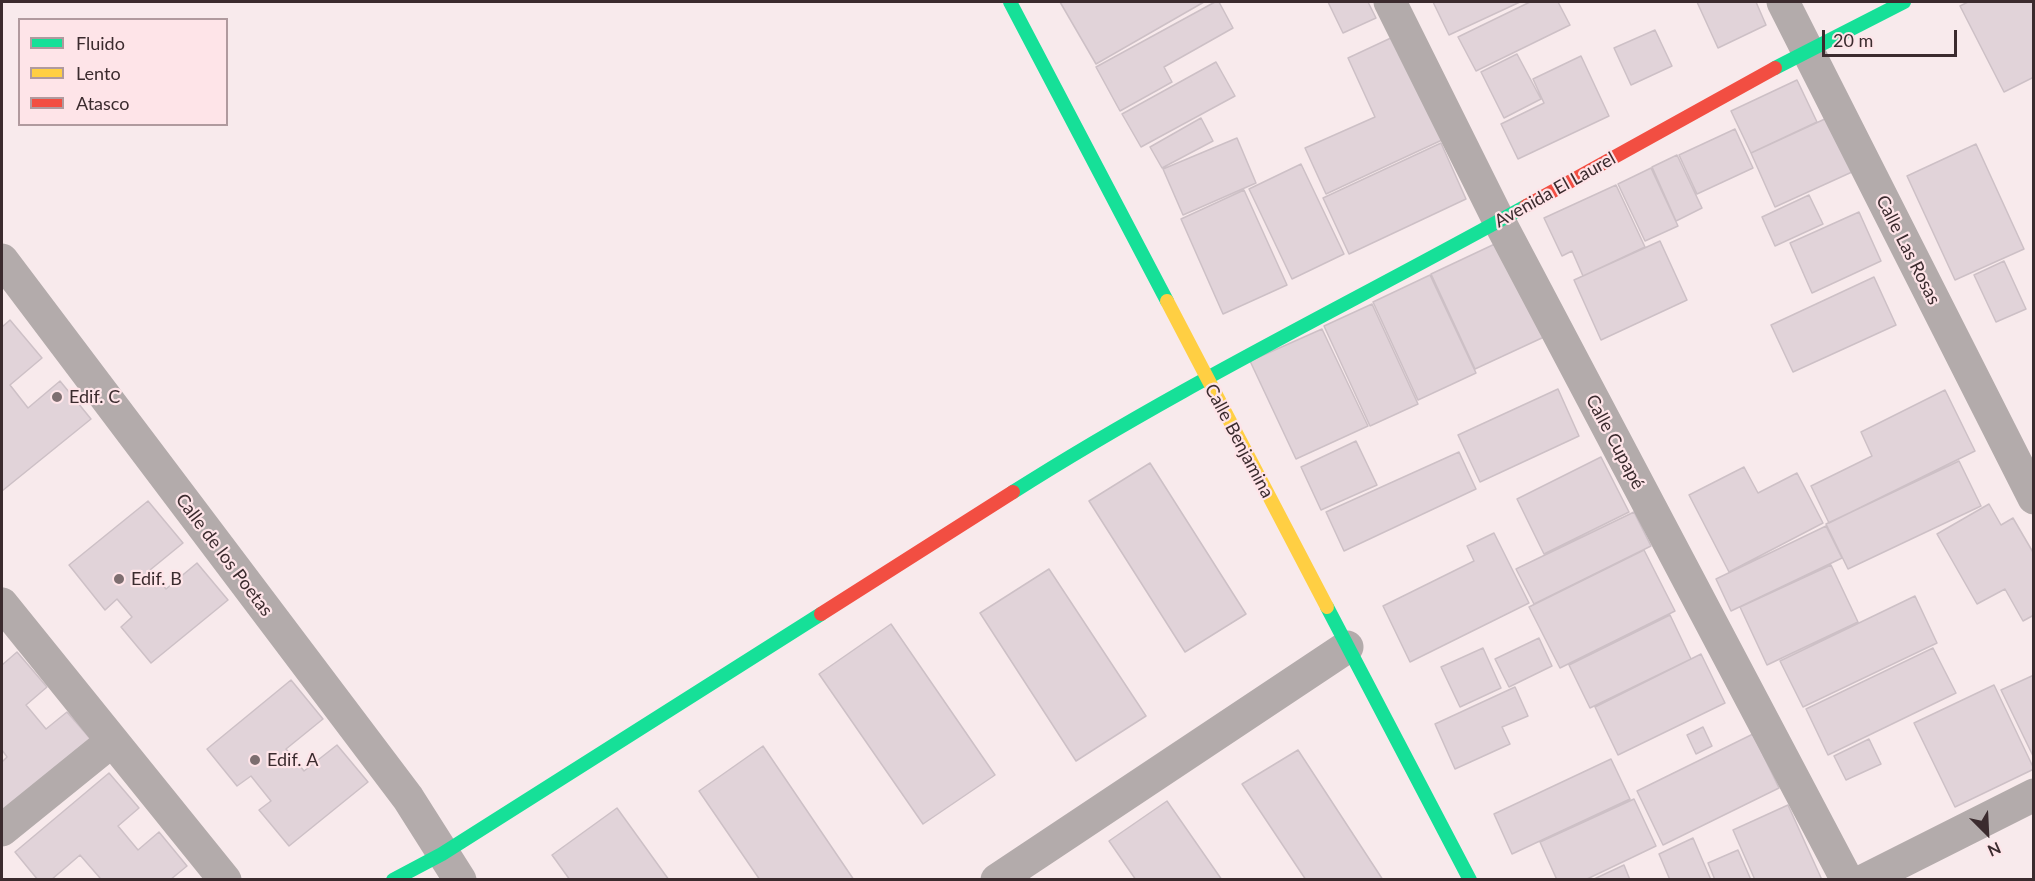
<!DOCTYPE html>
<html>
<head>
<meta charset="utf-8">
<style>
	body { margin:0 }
	#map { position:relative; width:2035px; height:881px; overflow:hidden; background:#f8eaec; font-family:Lato,sans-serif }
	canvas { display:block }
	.frame { position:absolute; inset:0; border:3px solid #3b2b2e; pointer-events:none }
	.legend { position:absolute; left:18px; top:18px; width:210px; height:108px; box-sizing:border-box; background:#fee4e8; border:2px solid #b09a9e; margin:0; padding:8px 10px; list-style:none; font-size:18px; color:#3b2b2e }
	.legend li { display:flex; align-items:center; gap:12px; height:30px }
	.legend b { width:30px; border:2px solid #b09a9e }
	.north { position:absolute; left:1957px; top:803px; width:60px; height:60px; -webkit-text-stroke:4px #fee4e8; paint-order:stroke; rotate:156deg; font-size:16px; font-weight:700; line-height:24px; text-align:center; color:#3b2b2e }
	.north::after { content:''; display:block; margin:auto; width:21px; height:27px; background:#3b2b2e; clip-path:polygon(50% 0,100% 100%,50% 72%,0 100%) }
	.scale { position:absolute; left:1822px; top:30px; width:135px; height:27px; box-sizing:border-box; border:3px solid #3b2b2e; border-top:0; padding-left:8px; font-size:18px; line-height:21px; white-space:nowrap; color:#3b2b2e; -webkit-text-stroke:4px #fee4e8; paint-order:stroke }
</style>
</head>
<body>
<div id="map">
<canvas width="2035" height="881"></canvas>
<div class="frame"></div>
<ul class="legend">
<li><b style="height:8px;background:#16e098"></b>Fluido</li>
<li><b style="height:8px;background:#ffcf43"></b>Lento</li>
<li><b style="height:8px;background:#f24e42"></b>Atasco</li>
</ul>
<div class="north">N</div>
<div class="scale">20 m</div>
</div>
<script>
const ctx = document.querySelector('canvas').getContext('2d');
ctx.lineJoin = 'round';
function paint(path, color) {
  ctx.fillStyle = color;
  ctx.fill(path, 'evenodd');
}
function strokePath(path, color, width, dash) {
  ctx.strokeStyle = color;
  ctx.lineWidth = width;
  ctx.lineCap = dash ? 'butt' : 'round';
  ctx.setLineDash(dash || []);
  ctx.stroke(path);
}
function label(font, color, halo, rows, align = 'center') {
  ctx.font = font + ' Lato,sans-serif';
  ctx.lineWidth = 4.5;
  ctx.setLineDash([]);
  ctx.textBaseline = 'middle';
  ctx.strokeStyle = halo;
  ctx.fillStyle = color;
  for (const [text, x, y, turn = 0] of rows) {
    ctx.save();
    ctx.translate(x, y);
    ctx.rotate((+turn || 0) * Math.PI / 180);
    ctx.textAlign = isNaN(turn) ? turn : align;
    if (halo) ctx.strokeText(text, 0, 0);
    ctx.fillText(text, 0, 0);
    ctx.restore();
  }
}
const building = new Path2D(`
	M1060,2H1204L1096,64Z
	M1215,2H1219L1233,28L1164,67L1172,82L1120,111L1096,67Z
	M1328,2H1368L1376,18L1343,33Z
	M1433,2H1520L1449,35Z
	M1530,2H1558L1570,25L1476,71L1458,37Z
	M1697,2H1756L1766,25L1718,48Z
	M1968,2H2034V77L2004,92L1960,6Z
	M1655,30L1672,66L1631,85L1614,48Z
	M1393,37L1442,140L1326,194L1305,148L1375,117L1348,58Z
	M1517,54L1541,99L1504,118L1481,72Z
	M1581,56L1609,116L1518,159L1501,124L1544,103L1533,79Z
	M1216,62L1235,96L1141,147L1122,114Z
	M1797,80L1817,122L1751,153L1731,111Z
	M1201,118L1213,141L1162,168L1150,147Z
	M1827,118L1852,172L1775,207L1751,153Z
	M1735,129L1753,168L1697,194L1679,155Z
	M1237,138L1256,183L1183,215L1163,169Z
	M1441,143L1466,199L1349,254L1323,198Z
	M1976,144L2024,249L1955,280L1907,176Z
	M1677,155L1702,208L1676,221L1652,167Z
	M1301,164L1344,254L1292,279L1249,189Z
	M1651,168L1678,226L1645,241L1618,184Z
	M1616,185L1645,247L1583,276L1572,251L1562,256L1544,218Z
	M1244,190L1287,285L1223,314L1181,219Z
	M1809,195L1823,224L1775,246L1762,217Z
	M1859,212L1881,261L1812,293L1790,243Z
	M1660,241L1687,300L1601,340L1574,280Z
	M1499,242L1544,337L1475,369L1431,274Z
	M2004,261L2026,309L1996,322L1974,275Z
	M1430,275L1476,373L1418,400L1373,302Z
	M1874,277L1896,325L1793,372L1771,325Z
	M1372,304L1418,404L1370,426L1324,326Z
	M10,320L42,358L10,385L28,408L60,381L91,419L2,491V327Z
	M1322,329L1368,426L1296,459L1250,361Z
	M1558,389L1579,436L1480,482L1458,435Z
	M1945,390L1975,451L1829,523L1811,486L1872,456L1861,432Z
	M1356,441L1377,485L1321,510L1301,467Z
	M1459,452L1476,489L1344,551L1326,512Z
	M1601,457L1629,512L1544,554L1517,499Z
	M1959,461L1981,506L1848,569L1826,524Z
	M1150,463L1246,614L1185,652L1089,501Z
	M1744,467L1758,493L1797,473L1823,523L1729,572L1689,495Z
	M148,501L183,543L150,570L166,589L197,563L228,600L151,663L121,627L132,617L117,599L105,610L69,565Z
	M1989,504L2001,525L2013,518L2034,554V615L2023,621L2005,589L1977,604L1937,534Z
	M1634,512L1651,546L1534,604L1516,569Z
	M1826,526L1842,558L1731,611L1716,579Z
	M1494,533L1529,603L1410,662L1383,606L1474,561L1467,546Z
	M1644,550L1675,611L1560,668L1529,607Z
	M1831,565L1858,622L1767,665L1740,607Z
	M1049,569L1146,716L1076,761L980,613Z
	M1915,596L1937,643L1803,707L1780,661Z
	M1670,615L1691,659L1590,708L1569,665Z
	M891,624L995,775L923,824L819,674Z
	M1539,638L1552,666L1509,687L1495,659Z
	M1483,648L1501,688L1460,707L1441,667Z
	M1933,648L1956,693L1828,755L1806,709Z
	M17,652L47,687L26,705L46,729L67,712L95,744L2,822V762L7,757L2,750V665Z
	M1701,654L1725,703L1618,755L1595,707Z
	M2034,675V758L2001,690Z
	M291,680L323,719L286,749L304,771L337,745L368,782L289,846L259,810L271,801L251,776L237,786L207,749Z
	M1994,685L2034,769L1955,807L1914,723Z
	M1515,687L1528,716L1502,727L1510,744L1455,769L1435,724Z
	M1703,727L1712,746L1696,754L1687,735Z
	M1753,734L1779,788L1663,845L1637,791Z
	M1869,739L1881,764L1846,780L1834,756Z
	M763,746L854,880H760L699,791Z
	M1298,750L1383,880H1306L1242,784Z
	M1611,759L1630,799L1512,854L1494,814Z
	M109,773L139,808L118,826L138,850L159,832L187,866L170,880H99L100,878L80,855L51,880H38L15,852Z
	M1634,799L1656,846L1585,880H1557L1540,842Z
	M1167,801L1222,880H1136L1109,841Z
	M1788,805L1822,880H1755L1733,830Z
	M617,808L669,880H570L552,855Z
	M1693,838L1711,880H1670L1659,854Z
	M1738,850L1751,880H1715L1708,863Z
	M1624,865L1630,880H1592Z`);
paint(building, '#e1d3d9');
strokePath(building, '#cdc0c6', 1.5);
strokePath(new Path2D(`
	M1390,2L1499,221L1847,880
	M1783,2L2034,498
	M2,260L408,798L460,880
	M2,604L225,880
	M2,830L112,741
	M997,880L1347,647
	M1865,880L2034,795`), '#b3abab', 33);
strokePath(new Path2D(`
	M1010,2L1167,301
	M1775,68L1904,2
	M1013,492C1178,387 1355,301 1526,206
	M1327,607L1470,880
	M393,880L442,854L821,614`), '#16e098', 14);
strokePath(new Path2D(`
	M1167,301L1327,607`), '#ffcf43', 14);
strokePath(new Path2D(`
	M1526,206L1775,68
	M821,614L1013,492`), '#f24e42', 14);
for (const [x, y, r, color] of [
	[57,397,6,"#7d6e70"],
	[119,579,6,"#7d6e70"],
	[255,760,6,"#7d6e70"]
]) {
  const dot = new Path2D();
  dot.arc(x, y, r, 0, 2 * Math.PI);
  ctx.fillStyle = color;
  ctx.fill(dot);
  strokePath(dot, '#fee4e8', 2);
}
label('18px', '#3b2b2e', '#fee4e8', [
	["Avenida El Laurel",1555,190,-29],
	["Calle Las Rosas",1908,250,63],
	["Calle Benjamina",1239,441,62],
	["Calle Cupapé",1615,442,62],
	["Calle de los Poetas",224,555,53]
]);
label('18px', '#3b2b2e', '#fee4e8', [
	["Edif. C",69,397],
	["Edif. B",131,579],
	["Edif. A",267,760]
], 'left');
</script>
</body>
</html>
